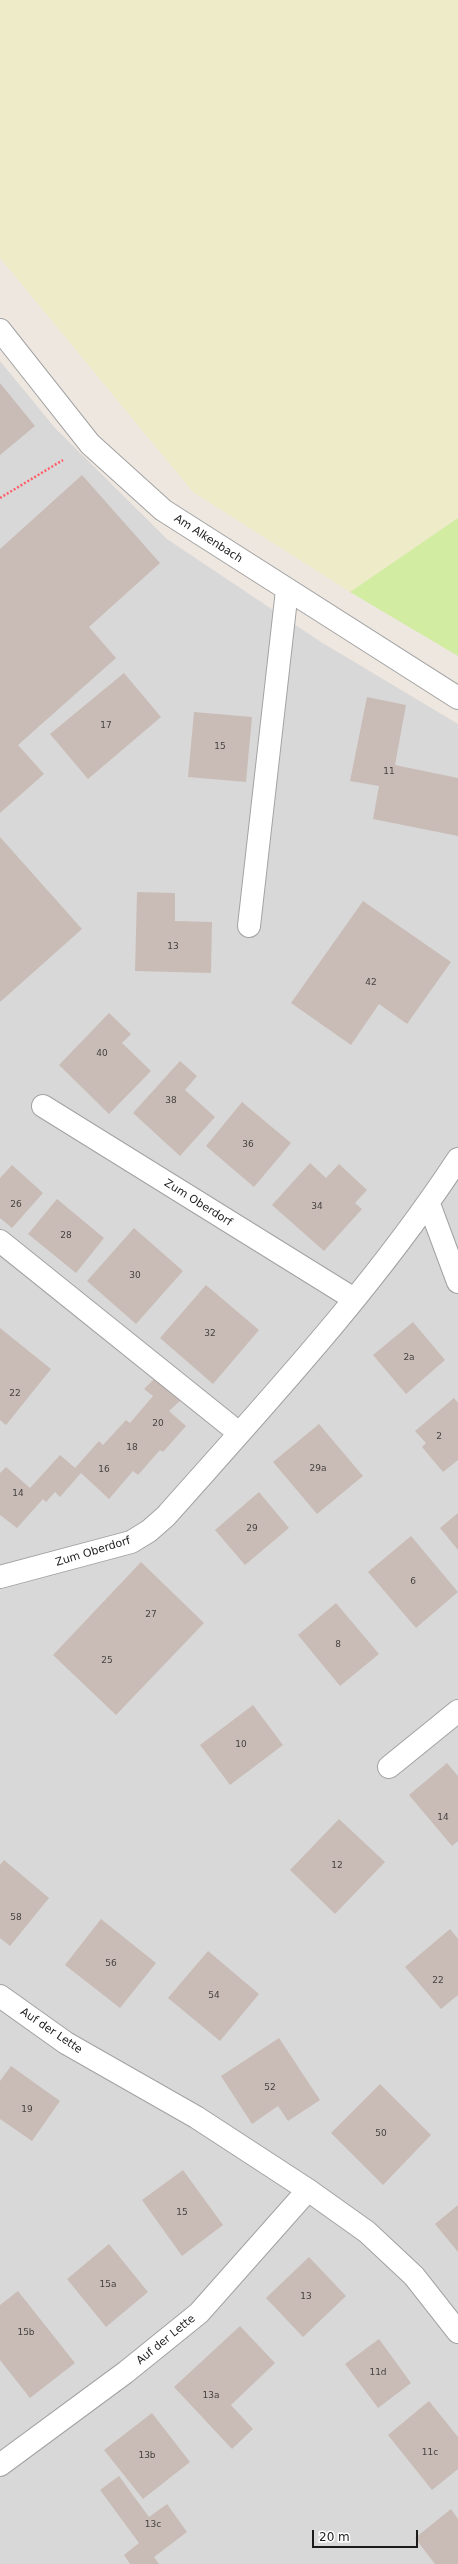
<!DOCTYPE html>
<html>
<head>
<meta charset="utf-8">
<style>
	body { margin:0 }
	#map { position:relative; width:458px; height:2564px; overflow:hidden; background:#eee7e0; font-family:"DejaVu Sans",sans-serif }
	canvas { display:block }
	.scale { position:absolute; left:312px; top:2530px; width:106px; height:18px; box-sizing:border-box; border:2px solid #1b1b1b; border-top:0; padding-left:5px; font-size:12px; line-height:14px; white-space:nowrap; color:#1b1b1b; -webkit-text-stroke:3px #fff; paint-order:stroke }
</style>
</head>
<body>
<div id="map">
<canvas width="458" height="2564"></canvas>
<div class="scale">20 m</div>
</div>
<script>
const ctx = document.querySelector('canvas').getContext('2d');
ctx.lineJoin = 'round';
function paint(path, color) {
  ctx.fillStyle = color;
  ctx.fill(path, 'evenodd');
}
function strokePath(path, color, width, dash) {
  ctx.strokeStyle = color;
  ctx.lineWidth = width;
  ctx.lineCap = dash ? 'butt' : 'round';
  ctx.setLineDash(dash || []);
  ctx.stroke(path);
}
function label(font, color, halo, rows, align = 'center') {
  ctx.font = font + ' "DejaVu Sans",sans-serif';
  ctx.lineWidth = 3;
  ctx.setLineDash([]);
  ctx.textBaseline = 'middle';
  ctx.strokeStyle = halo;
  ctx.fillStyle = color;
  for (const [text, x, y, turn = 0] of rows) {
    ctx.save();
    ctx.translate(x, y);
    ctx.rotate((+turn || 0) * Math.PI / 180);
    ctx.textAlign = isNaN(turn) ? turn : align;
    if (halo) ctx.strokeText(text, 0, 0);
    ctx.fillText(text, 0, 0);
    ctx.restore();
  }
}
paint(new Path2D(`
	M0,361L55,428L167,539L321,642L458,724V2564H0Z`), '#d9d8d8');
paint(new Path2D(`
	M0,0H458V518L350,592L193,492L0,258Z`), '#eeebc9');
paint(new Path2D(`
	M458,518V656L350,592Z`), '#d2eca1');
paint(new Path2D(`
	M0,383L35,426L0,455Z
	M82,475L160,563L89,627L116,658L18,745L44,774L0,813V549Z
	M124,673L161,717L88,779L50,734Z
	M367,697L406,705L395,765L458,778V836L373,819L379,786L350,781Z
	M194,712L252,717L246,782L188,777Z
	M0,837L82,929L0,1002Z
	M137,892L175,893V921L212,922L211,973L135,971Z
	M363,901L451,962L407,1024L379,1004L351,1045L291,1003Z
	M109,1013L131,1034L122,1043L151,1071L109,1114L59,1065Z
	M180,1061L197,1076L185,1090L215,1117L180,1156L133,1113Z
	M242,1102L291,1143L254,1187L206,1146Z
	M310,1163L326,1178L339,1164L367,1190L355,1203L362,1209L324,1251L272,1205Z
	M12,1165L43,1193L12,1228L0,1218V1178Z
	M57,1199L104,1238L76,1273L28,1234Z
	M134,1228L183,1271L136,1324L87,1281Z
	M206,1285L259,1330L213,1384L160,1338Z
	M413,1322L445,1360L406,1394L373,1355Z
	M0,1328L51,1369L6,1425L0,1420Z
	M154,1379L181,1400L169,1411L186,1426L163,1452L160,1450L138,1475L133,1471L109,1499L81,1473L60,1497L55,1492L46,1502L43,1499L17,1528L0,1515V1473L6,1467L30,1488L60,1455L75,1468L99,1441L103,1445L126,1420L130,1423L153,1396L144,1389Z
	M454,1398L458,1403V1460L443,1472L422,1447L426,1443L415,1431Z
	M319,1424L363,1476L317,1514L273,1462Z
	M259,1492L289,1528L245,1565L215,1530Z
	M458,1513V1550L440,1528Z
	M411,1536L458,1592L416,1628L368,1572Z
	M141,1562L204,1623L116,1715L53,1655Z
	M336,1603L379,1654L340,1686L298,1635Z
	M253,1705L283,1745L230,1785L200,1745Z
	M447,1763L458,1776V1841L452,1846L409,1795Z
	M339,1819L385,1862L335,1914L290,1870Z
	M4,1860L49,1898L10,1946L0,1938V1865Z
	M101,1919L156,1963L120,2008L65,1965Z
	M450,1929L458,1939V1995L441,2009L405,1967Z
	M208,1951L259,1994L220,2041L168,1998Z
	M279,2038L320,2100L288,2121L278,2106L252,2124L221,2076Z
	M11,2066L60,2101L32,2141L0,2119V2081Z
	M380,2084L431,2135L383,2185L331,2133Z
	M183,2170L223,2225L182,2256L142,2200Z
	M458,2205V2252L435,2224Z
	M109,2244L148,2292L106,2327L67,2279Z
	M309,2257L346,2296L303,2337L266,2298Z
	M18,2291L75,2363L30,2398L0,2360V2305Z
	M240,2326L275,2363L231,2405L253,2429L232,2449L174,2387Z
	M379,2339L411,2383L378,2408L345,2364Z
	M429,2401L458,2437V2469L432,2490L388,2435Z
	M152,2413L190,2462L143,2499L104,2450Z
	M119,2476L149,2517L167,2504L187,2532L154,2557L159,2564H130L124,2555L139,2543L100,2490Z
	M451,2509L458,2519V2564H435L415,2538Z`), '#c9bcb6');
const minor = new Path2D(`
	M0,330L90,444L163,510L458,698
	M249,926L287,590
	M43,1106L354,1299
	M429,1204L458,1282
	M0,1241L239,1433
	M0,1577L131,1542L149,1531L166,1516C268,1401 374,1287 458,1159
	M389,1767L458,1711
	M0,1996L66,2043L196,2117L308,2190L367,2232L414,2276L458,2332
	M0,2465L126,2372L199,2313L308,2190`);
strokePath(minor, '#a2a2a2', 24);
strokePath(new Path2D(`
	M0,498L63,460`), '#ff5f68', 2.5, [2, 2]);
strokePath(minor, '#fff', 22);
label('9px', '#464342', null, [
	["17",106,726],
	["15",220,747],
	["11",389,772],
	["13",173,947],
	["42",371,983],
	["40",102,1054],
	["38",171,1101],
	["36",248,1145],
	["26",16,1205],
	["34",317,1207],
	["28",66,1236],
	["30",135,1276],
	["32",210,1334],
	["2a",409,1358],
	["22",15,1394],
	["20",158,1424],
	["2",439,1437],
	["18",132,1448],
	["29a",318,1469],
	["16",104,1470],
	["14",18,1494],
	["29",252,1529],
	["6",413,1582],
	["27",151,1615],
	["8",338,1645],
	["25",107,1661],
	["10",241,1745],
	["14",443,1818],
	["12",337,1866],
	["58",16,1918],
	["56",111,1964],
	["22",438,1981],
	["54",214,1996],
	["52",270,2088],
	["19",27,2110],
	["50",381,2134],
	["15",182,2213],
	["15a",108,2285],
	["13",306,2297],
	["15b",26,2333],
	["11d",378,2373],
	["13a",211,2396],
	["11c",430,2453],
	["13b",147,2456],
	["13c",153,2525]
]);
label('11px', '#1b1b1b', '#fff', [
	["Am Alkenbach",208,539,33],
	["Zum Oberdorf",198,1203,32],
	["Zum Oberdorf",93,1552,-17],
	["Auf der Lette",51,2031,34],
	["Auf der Lette",166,2340,-39]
]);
</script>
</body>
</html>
